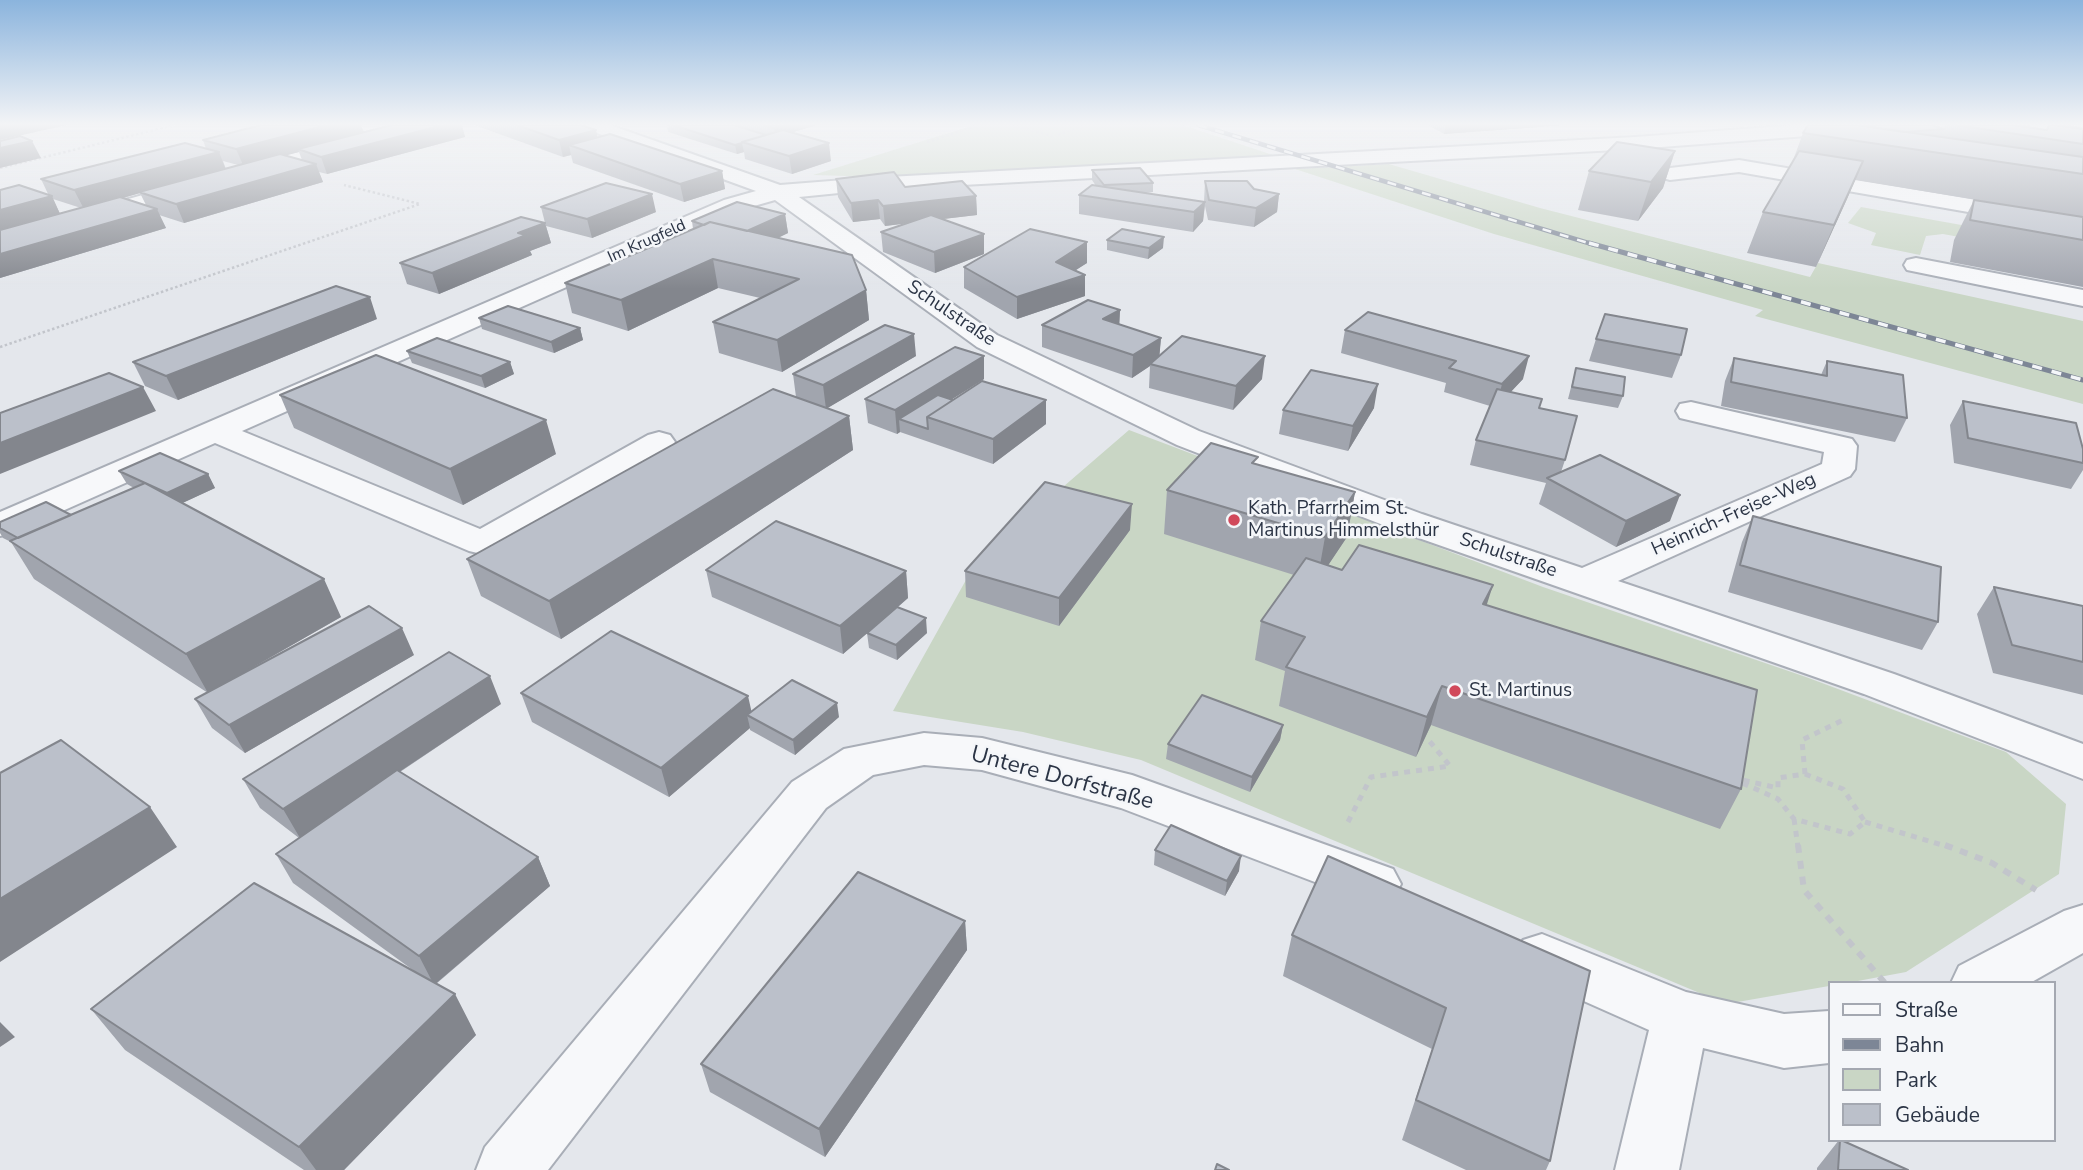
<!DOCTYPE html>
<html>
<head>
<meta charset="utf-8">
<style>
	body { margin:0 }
	#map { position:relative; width:2083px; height:1170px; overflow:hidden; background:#e4e7ec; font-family:"Nunito Sans",sans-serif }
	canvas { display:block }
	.legend { position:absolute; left:1828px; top:981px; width:228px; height:161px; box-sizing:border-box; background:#f4f6f9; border:2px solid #a4a8b1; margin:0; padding:9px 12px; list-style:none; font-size:21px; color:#2b3445 }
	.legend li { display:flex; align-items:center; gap:14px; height:35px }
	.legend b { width:35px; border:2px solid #a4a8b1 }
</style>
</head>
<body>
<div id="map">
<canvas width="2083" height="1170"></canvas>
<ul class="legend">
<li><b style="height:9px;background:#f7f8fa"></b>Straße</li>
<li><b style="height:9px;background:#7d8696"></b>Bahn</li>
<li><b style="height:19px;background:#c9d6c5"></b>Park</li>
<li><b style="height:19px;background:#bbc0ca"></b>Gebäude</li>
</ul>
</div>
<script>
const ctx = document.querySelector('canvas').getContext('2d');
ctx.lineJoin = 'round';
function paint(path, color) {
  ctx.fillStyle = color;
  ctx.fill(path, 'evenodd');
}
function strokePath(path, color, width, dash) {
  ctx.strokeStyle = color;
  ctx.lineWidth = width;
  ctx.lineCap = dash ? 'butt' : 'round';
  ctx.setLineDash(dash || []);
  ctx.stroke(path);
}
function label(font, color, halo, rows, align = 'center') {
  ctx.font = font + ' "Nunito Sans",sans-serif';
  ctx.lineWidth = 5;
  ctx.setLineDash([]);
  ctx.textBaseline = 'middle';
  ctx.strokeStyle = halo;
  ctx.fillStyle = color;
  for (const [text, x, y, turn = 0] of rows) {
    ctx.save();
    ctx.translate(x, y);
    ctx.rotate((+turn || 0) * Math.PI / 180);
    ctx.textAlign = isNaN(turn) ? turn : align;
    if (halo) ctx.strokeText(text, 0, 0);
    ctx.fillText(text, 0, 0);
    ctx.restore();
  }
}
paint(new Path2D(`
	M974,125H1183L1276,156L878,177L813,175Z
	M1389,164L1540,208L1810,277L1818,263L2083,321V404L1755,316L1763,310L1494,234L1295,169Z
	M1861,207L1995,231L1992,243L1943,234L1926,236L1920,255L1871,245L1876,233L1848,223Z
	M1129,430L1543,587L1806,677L2006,752L2066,804L2059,874L1906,972L1847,983H1829V986L1726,1004L1141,760L1023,732L893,711L976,562Z`), '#c9d6c5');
const minor = new Path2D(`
	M407,125H441L438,129L340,152L0,249V235L328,143Z
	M583,125H610L780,185L869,178L1635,137L1797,125H1882L1873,131L1635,149L869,190L799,197L997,335L1199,431L1422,514L1582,568L1822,464L1824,452L1680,418L1676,411L1680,404L1691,402L1852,439L1857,446L1855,469L1850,476L1618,581L1894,674L2083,744V779L1864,694L1396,530L1177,445L977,347L775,200L740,210L242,431L480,529L648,435L659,432L670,435L675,442L670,449L495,551L482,554L469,551L215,443L13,533L0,536V512L724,200L756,191L586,129Z
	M2006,125H2054L2083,129V141L2015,131Z
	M1739,160L2083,218V232L1739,172L1670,180L1663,178L1660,174L1663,170L1670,168Z
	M1916,258L2083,290V306L1907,270L1904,265L1907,260Z
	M924,733L982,738L1132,775L1393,869L1401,884L1393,899L1375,905L1121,808L982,770L924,765L873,775L826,808L548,1170H476L485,1147L792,782L844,749Z
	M2083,905V953L2030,983H1951L1959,966L2064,911Z
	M1542,934L1686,992L1784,1014L1829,1011V1063L1784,1068L1703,1048L1679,1170H1615L1649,1030L1523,974L1515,957L1523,940Z`);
strokePath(minor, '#a9aeb7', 4);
strokePath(new Path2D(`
	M1012,125L1052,136
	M1058,135L1086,125
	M927,142L980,125
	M0,168L175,125
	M0,347L420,204L344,185`), '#c2c5cb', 2.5, [2.5, 2.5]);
strokePath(new Path2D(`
	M1805,774L1843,789L1865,822L1850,834L1794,819L1778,799L1729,777L1778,788V778Z
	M1805,774L1802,740L1843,720
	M1794,819L1798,847
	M1348,822L1371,777L1450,766L1426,737
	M1865,822L1949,847`), '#c2c5cb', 5, [6, 6]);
strokePath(new Path2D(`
	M1798,845L1804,890L1885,983
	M1945,845L1992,863L2036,890`), '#c2c5cb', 6, [8, 8]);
paint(minor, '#f7f8fa');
const railFar1 = new Path2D(`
	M1198,125L1595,245`);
const rail = new Path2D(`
	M1589,243L2083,380`);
strokePath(railFar1, '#7d8696', 4.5);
strokePath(rail, '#7d8696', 5);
strokePath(railFar1, '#f4f6f9', 2.5, [9]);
strokePath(rail, '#f4f6f9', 3.5, [10]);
paint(new Path2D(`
	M261,125H361L364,132L392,125H462L465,137L327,174L319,172L323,182L184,223L159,215L166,228L0,278V190L49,196L41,179L206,149L203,140ZM299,152L302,160L285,155ZM223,161L238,165L226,169ZM140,193L146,205L123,198ZM53,199L81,208L60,214Z
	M474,125H581L598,138L722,171L725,189L684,202L573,163L571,155L563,157Z
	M667,125H734L766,135H767L736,125H817L791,133L831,161L792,174L745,159L744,152L737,154L668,132Z
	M1428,125H1566L1444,134Z
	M1945,125H2030L2029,128L2046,130L2049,125L2083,129V217L1855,180L1816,267L1747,253L1763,212L1792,163L1803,133L1943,129Z
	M1675,151L1663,188L1638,221L1578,210L1589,171Z
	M1092,170L1153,183V192L1145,193L1204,202L1205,181L1279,194L1277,212L1254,227L1208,220L1205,206L1203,221L1193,232L1079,214V195L1096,186L1092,180Z
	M836,179L976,196L977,215L942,219L984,254L935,273L883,252L881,232L908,223L885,226L880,219L853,222L838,197Z
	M1974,200L2083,217V287L1950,262L1954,240Z
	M541,207L656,212L592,238L546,226L551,243L530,251L532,255L439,294L407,284L400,263L545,223Z
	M785,214L788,233L778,238L866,290L869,320L782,372L719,353L713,322L760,298L718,288L628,331L572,313L565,283L693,229L692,221Z
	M1107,240L1163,248L1148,259L1107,250Z
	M1087,263L1075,270L1085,296L1017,319L964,288V267Z
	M1120,310L1119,324L1161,338L1159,356L1262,379L1233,410L1149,388L1150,366L1132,378L1042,347V325Z
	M479,318L580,328L583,340L554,353L482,329Z
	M377,319L178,400L145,386L133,362Z
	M1345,330L1523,379L1510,392L1539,408L1565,460L1561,472L1670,521L1616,547L1539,504L1546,483L1470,465L1476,440L1490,406L1444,392L1446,383L1341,353Z
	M1596,339L1681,355L1672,378L1589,361Z
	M407,351L510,362L514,374L485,388L412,363Z
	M916,356L827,408L849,416L853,450L561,639L481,596L467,559L796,397L793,374Z
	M984,356V379L952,399L1046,400V424L993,464L900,432L897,434L868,423L865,399Z
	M1734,358L1821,375L1827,361L1907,418L1895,442L1721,406L1725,381Z
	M1576,368L1623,396L1618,408L1568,399Z
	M280,395L556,454L463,505L294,428Z
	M1963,401L2083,449V470L2071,489L1954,463L1950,425Z
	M1374,408L1348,451L1279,434L1283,410Z
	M1257,465L1355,492L1347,537L1328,565L1342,570L1487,605L1741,789L1720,829L1431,725L1416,757L1279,706L1285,671L1255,660L1261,621L1294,575L1164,534L1167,490Z
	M119,471L208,474L215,488L182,503L341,617L217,688L414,655L245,753L212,728L195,699L208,693L34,579L11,542L3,538L0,533V522L71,515L134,488L127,484Z
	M1753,516L1938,622L1922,650L1728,592L1742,542Z
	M1130,530L1059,626L966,597L965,571Z
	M706,570L906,571L908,598L898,607L927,633L897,660L869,648L867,633L872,629L843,654L712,597Z
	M1994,587L2083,606V695L1993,673L1977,614Z
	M521,693L751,712L839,717L795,755L750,730V728L669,797L532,722Z
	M501,704L400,772L538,857L550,886L436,984L476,1035L344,1170H304L125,1050L91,1009L417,973L293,883L276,854L299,838L260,808L243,779Z
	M1283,725L1280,740L1250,792L1166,759L1168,744Z
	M1155,850L1239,871L1225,896L1154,865Z
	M965,921L967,950L825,1157L710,1092L701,1064Z
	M1292,935L1590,971L1550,1161L1546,1170H1466L1402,1140L1432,1049L1283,976Z
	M1839,1140H1841L1908,1170H1817V1168Z`), '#a1a5ae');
paint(new Path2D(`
	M0,125H67L0,140Z
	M327,125H361L364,134L298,149L299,152L244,167L236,149Z
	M443,125H462L465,137L327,174L321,157Z
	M785,125H817L776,137L774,128Z
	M1446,125H1566L1444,134Z
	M596,130L600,147L569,145L571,155L563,157L559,140Z
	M32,141L41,158L0,168V148Z
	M742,143L744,152L737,154L735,145Z
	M829,143L831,161L792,174L789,156Z
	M1675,151L1663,188L1638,221L1651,182Z
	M219,152L226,170L139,192L140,193L84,209L74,190Z
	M1863,161L1847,199L1816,267L1834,225Z
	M316,164L323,182L184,223L176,204Z
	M722,171L725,189L684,202L680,184Z
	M652,194L656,212L592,238L587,219Z
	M1279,194L1277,212L1254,227L1256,208Z
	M52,196L61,216L0,232V210Z
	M976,196L977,215L885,226L883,206Z
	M878,200L880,219L853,222L851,203Z
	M1205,202L1203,221L1193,232L1194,212Z
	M157,209L166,228L0,278V254Z
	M785,214L788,233L744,254L741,233Z
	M545,223L551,243L530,251L532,255L439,294L432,273L518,233Z
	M984,234V254L935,273L934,252Z
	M1164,237L1163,248L1148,259L1149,248Z
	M1087,242V263L1056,283V262Z
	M713,259L718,288L628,331L621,300Z
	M1085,275V296L1017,319V297Z
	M866,290L869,320L782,372L777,340Z
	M370,297L377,319L178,400L166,376Z
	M1120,310L1119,332L1103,319Z
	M580,328L583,340L554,353L551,342Z
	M914,334L916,356L826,409L823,385Z
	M1161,338L1159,361L1150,364V366L1132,378L1133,355Z
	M984,356V379L913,424L899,419L900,432L897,434L895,410Z
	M1265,356L1262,379L1233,410L1236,386Z
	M1529,356L1523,379L1496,408L1502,384Z
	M510,362L514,374L485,388L481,376Z
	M1378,384L1374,408L1348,451L1353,426Z
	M143,387L156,411L0,474V443Z
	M1046,400V424L993,464V439Z
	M849,416L853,450L561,639L549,601Z
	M546,420L556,454L463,505L450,469Z
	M208,474L215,488L174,507L167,493Z
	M1355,492L1347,537L1317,582L1325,537Z
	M1680,495L1670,521L1616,547L1626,521Z
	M1132,504L1130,530L1059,626V598Z
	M906,571L908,598L843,654L840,626Z
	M324,579L341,617L208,693L186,654Z
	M1493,585L1481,623L1483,604Z
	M926,618L927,633L897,660L896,645Z
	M402,628L414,655L245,753L229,725Z
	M490,676L501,704L300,838L283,809Z
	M1442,686L1431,725L1416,757L1427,717Z
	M748,696L753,718L747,715L750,728L669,797L661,768Z
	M837,703L839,717L795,755L793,740Z
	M1283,725L1280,740L1250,792L1252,777Z
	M150,807L177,847L0,962V899Z
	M1241,856L1239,871L1225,896L1227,881Z
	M538,857L550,886L434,985L419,956Z
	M965,921L967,950L825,1157L819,1129Z
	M455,994L476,1035L344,1170H316L299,1147Z
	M0,1022L15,1037L0,1047Z`), '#83868d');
const building = new Path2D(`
	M261,125H327L236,149L203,140Z
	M392,125H443L321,157L298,149Z
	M517,125H581L596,130L559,140Z
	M673,125H734L766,135L742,142V143L735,145Z
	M764,125H785L774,128Z
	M1808,125H1857L2083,157V174L1803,133Z
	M1857,125H1932L1944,129L1904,132Z
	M1956,125H2012L2047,130L2049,125H2054L2083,129V144Z
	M783,130L829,143L789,156L742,142Z
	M610,134L722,171L680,184L569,145Z
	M20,136L32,141L0,148V141Z
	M1617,142L1675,151L1651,182L1589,171Z
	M185,143L219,152L74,190L41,179Z
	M1799,151L1863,161L1834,225L1763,212Z
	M280,154L316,164L176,204L139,192Z
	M1140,168L1153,183L1104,185L1092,170Z
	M894,172L905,187L962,181L976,196L883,206L878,200L851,203L836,179Z
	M1205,181H1247L1254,189L1279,194L1256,208L1209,200Z
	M606,183L652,194L587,219L541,207Z
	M19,185L52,196L0,210V190Z
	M1092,185L1205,202L1194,212L1079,195Z
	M120,197L157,209L0,254V230Z
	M1974,200L2083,217V240L1970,220Z
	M737,202L785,214L747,231L710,222L704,225L692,221Z
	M931,215L984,234L934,252L881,232Z
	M521,217L545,223L518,233L526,235L432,273L400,263Z
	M710,222L852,255L866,290L777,340L713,322L799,279L713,259L621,300L565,283Z
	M1030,229L1087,242L1056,262L1085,275L1017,297L964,267Z
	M1122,229L1164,237L1149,248L1107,240Z
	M336,286L370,297L166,376L133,362Z
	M1088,300L1120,310L1103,319L1161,338L1133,355L1042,325Z
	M508,306L580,328L551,342L479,318Z
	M1368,312L1529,356L1502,384L1449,368L1456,361L1345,330Z
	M1605,314L1687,329L1681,355L1596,339Z
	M885,325L914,334L823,385L793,374Z
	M1182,336L1265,356L1236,386L1150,364Z
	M437,338L510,362L481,376L407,351Z
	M955,347L984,356L895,410L865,399Z
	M376,355L546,420L450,469L280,395Z
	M1734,358L1827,376V361L1903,375L1907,418L1731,382Z
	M1576,368L1625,377L1623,396L1572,387Z
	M1311,370L1378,384L1353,426L1283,410Z
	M109,373L143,387L0,443V413Z
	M982,381L1046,400L993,439L927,417Z
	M773,389L849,416L549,601L467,559Z
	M1497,389L1542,399L1539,408L1577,416L1565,460L1476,440Z
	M938,395L953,400L927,417L928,429L899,419Z
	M1963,401L2076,423L2083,449V463L1968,438Z
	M1211,443L1258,457L1252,463L1355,492L1325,537L1167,490Z
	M160,453L208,474L167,493L119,471Z
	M1600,455L1680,495L1626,521L1547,478Z
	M1045,482L1132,504L1059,598L965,571Z
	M145,483L324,579L186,654L10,541Z
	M46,502L71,515L18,538L0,528V522Z
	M1753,516L1941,567L1938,622L1740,565Z
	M776,521L906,571L840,626L706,570Z
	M1359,545L1493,585L1483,604L1757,690L1741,789L1442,686L1427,717L1286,667L1305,637L1261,621L1306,558L1342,570Z
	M1994,587L2083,606V662L2012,645Z
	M369,606L402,628L229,725L195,699Z
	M897,607L926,618L896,645L867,633Z
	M611,631L748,696L661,768L521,693Z
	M449,652L490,676L283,809L243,779Z
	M792,680L837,703L793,740L747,715Z
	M1202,695L1283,725L1252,777L1168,744Z
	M61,740L150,807L0,899V773Z
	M397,770L538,857L419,956L276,854Z
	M1171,825L1241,856L1227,881L1155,850Z
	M1328,856L1590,971L1550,1161L1416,1100L1446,1008L1292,935Z
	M858,872L965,921L819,1129L701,1064Z
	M254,883L455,994L299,1147L91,1009Z
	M1840,1140H1841L1908,1170H1838Z
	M1217,1164L1229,1170H1215Z`);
paint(building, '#bbc0ca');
strokePath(building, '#83868d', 2);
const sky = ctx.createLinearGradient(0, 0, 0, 289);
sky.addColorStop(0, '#8bb4dd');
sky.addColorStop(0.43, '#f3f4f6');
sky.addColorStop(1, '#f3f4f600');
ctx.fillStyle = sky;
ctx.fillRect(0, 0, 2083, 289);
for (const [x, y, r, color] of [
	[1234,520,7,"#d1495b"],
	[1455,691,7,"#d1495b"]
]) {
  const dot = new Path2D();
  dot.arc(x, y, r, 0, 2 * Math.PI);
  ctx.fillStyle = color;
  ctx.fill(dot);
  strokePath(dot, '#f4f6f9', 2.5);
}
label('16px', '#2b3445', '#f4f6f9', [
	["Im Krugfeld",647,242,-24]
]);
label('19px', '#2b3445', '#f4f6f9', [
	["Schulstraße",951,314,34],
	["Heinrich-Freise-Weg",1734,515,-24],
	["Schulstraße",1508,556,19]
]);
label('19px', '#2b3445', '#f4f6f9', [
	["Kath. Pfarrheim St.",1248,509],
	["Martinus Himmelsthür",1248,531],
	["St. Martinus",1469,691]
], 'left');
label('23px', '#2b3445', '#f4f6f9', [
	["Untere Dorfstraße",1062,779,15]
]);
</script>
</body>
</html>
